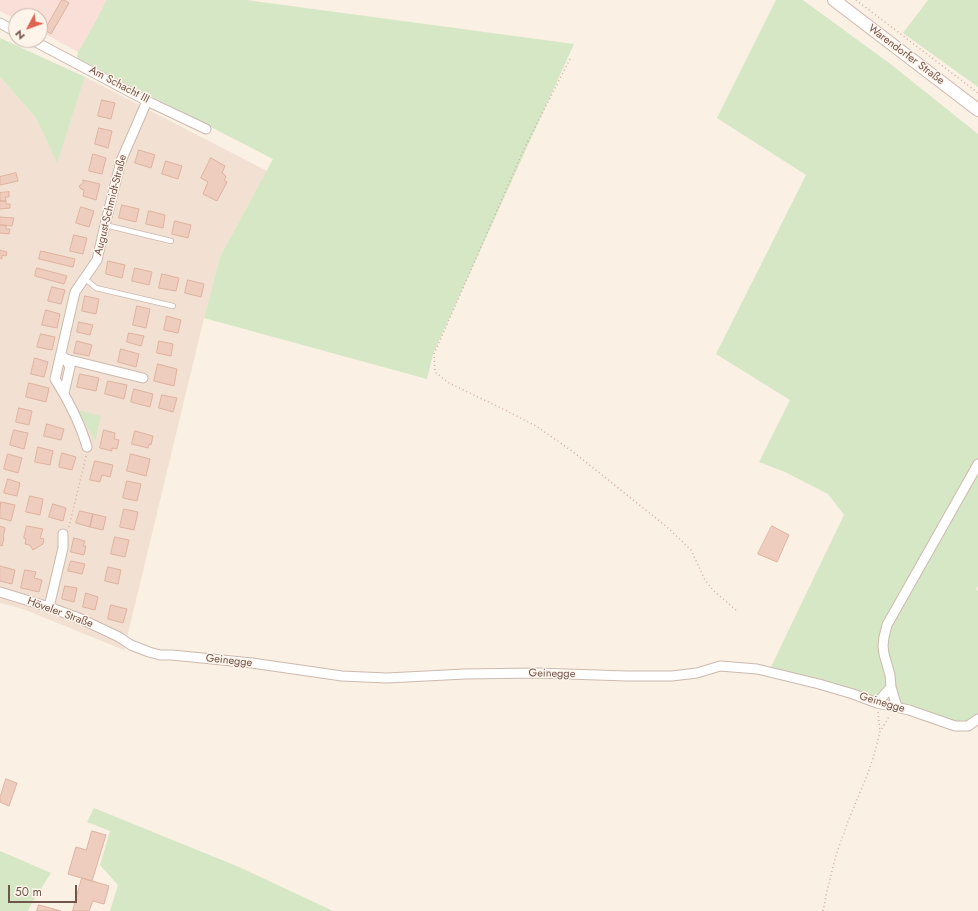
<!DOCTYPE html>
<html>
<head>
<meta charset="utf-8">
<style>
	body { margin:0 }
	#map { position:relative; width:978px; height:911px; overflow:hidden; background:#faf0e4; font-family:Jost,sans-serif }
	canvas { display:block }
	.north { position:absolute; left:8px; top:8px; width:40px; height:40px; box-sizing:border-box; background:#fef4ea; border:1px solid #c6b4ab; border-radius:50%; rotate:229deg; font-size:11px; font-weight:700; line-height:16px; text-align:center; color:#71554c }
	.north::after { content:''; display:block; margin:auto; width:14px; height:18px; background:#dc6451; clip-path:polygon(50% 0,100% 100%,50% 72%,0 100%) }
	.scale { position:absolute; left:8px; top:885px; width:69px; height:18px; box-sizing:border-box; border:2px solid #71554c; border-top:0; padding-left:5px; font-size:12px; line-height:14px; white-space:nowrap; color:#71554c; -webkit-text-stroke:3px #fef4ea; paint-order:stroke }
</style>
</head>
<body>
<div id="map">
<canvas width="978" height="911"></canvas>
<div class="north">N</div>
<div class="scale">50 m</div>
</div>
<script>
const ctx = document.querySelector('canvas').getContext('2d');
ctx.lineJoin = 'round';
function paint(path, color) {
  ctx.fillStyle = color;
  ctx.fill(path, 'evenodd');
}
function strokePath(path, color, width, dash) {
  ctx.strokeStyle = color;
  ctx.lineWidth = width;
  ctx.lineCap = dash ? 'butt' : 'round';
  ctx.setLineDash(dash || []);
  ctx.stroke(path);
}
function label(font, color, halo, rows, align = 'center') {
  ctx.font = font + ' Jost,sans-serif';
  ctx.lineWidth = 3;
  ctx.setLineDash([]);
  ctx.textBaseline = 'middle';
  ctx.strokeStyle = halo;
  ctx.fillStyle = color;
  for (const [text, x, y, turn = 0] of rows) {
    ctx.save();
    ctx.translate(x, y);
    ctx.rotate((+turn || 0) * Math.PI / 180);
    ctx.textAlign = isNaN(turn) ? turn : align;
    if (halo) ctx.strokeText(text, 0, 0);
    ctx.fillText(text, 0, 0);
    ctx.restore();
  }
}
paint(new Path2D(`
	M0,77L36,118L57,162L85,77L267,171L220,257L204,318L124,650L23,609L0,603Z`), '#f2e1d3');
paint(new Path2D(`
	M0,0H106L103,7L94,24L78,52L40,31V16H16V19L0,11Z`), '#fadfd8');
paint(new Path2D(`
	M106,0H246L574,44L433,354L427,379L204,318L220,257L273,159L77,58L78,52L94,24L103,7Z
	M776,0H803L893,66L978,134V586L976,589L978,591V714C973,720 967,722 960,724L770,669L844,515L828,494L785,472L759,462L790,400L716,354L806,175L717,118Z
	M928,0H978V87L903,33Z
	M0,38L85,77L57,163L36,118L0,77Z
	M78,410L101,416L95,441Z
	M94,808L239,867L333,911H110L118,885L100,865L110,831L87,822Z
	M0,851L51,873L32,903L28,911H0Z`), '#d5e7c4');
const building = new Path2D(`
	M62,0H64L69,3L51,34L45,30Z
	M102,100L115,103L111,119L98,116Z
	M99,128L112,131L108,148L95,144Z
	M139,150L155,155L151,168L135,163Z
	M93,154L106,158L102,174L89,171Z
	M211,158L225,166L222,173L224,174L226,177L224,180L227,182L217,201L203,194L208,182L201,178Z
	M166,161L182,166L178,179L162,174Z
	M16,173L18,181L0,185V177Z
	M83,180L100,184L96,200L83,196L84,190L81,189L79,186L83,183Z
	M9,192V197H5L6,201H0V193Z
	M0,201H6V204H10V208L0,209Z
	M122,205L139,209L136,222L119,218Z
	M81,207L94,211L89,227L76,223Z
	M149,211L165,215L163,228L146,224Z
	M0,217L14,218L12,226L0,225Z
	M175,221L191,225L188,238L172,234Z
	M0,225H6V229H10L9,234L0,233Z
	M74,235L87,238L83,254L70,251Z
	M0,250L7,252L6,256L2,255V259L0,258Z
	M41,251L75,259L73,267L39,259Z
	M108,261L125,265L122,278L106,274Z
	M37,268L67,276L64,284L35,276Z
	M135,268L152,272L149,285L132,281Z
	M162,274L179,278L176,291L159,288Z
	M188,280L204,284L201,297L185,293Z
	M52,287L65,290L61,304L48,301Z
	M85,296L99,299L96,314L82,311Z
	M137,306L150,309L146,328L133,325Z
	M46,310L60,314L57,328L42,325Z
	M167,316L181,320L178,333L164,330Z
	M79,322L93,325L90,335L77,332Z
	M129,333L144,336L141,346L127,342Z
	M41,334L55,337L52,350L37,347Z
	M77,341L92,345L89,356L74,353Z
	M159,341L173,344L171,356L157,353Z
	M121,349L139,354L136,367L118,362Z
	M35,358L48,362L44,377L31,374Z
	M158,364L177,369L174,386L154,381Z
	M80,374L99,378L96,391L77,387Z
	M108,381L127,385L124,399L105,394Z
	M29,383L49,388L46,402L26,397Z
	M134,389L153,394L150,407L131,402Z
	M162,395L177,398L173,412L159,408Z
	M19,408L32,411L29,425L16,422Z
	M47,424L64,429L61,440L44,436Z
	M14,430L28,433L24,449L10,445Z
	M104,430L115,433L114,439L119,440L117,449L112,448V451L100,448Z
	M135,431L153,436L151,445L149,444L148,448L132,444Z
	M38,447L53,451L50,465L35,462Z
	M62,453L76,457L72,470L59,467Z
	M8,454L22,458L18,473L4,469Z
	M131,454L150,459L146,476L127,471Z
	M95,461L113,465L110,477L102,475L100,482L90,480Z
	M8,479L20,483L17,496L4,493Z
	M127,481L141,484L137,501L123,498Z
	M30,496L43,499L40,515L26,512Z
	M1,502L15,505L11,521L0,518Z
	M53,504L66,508L63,521L49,517Z
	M124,509L138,512L134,530L120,527Z
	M80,511L93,514L90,527L76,523Z
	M93,514L106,517L103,530L90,527Z
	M0,526L5,528L3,538H4L2,546L0,545Z
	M27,526L43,529L40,538L44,539L43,544L33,550L30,545L25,544L26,539L24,538Z
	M772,526L789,535L777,562L758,554Z
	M115,537L129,540L125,557L111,554Z
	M74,538L85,541L83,546H86L84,555L71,552Z
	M71,561L85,564L82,574L68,571Z
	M0,566L15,570L12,584L0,581Z
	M108,567L121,570L118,584L105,581Z
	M25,570L36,572L34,578L42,580L39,592L21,588Z
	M65,586L77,588L74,602L62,599Z
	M86,593L98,597L95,610L83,607Z
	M111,605L127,609L123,623L108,619Z
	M6,779L17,783L9,806L0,802V798Z
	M92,831L106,835L92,881L68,874L76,847L86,850Z
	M82,878L109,886L104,904L93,901L89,911H73Z
	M39,905L61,911H37Z`);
paint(building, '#eeccbe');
strokePath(building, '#dfb29f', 1);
const lane = new Path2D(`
	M105,225L171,241
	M84,278L96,288L173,306`);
const street = new Path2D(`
	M0,23L16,32
	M32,40L147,101L206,129
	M66,359L143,378
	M64,393L70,367L64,357
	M87,447C80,422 68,400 55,379L75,292L97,260L105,225L121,161L147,101
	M0,592L49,607L81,619L119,637L131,645L149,652L160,655H172L252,663L342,676L387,678L465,674L537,673L627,676H672L697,673L720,666L757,669L819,684L853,694L877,703L909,710L955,726H968L978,719
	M49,607L63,548V534
	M877,703L891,687
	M897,707L891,687L890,675L884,654L883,646L884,637L887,625L978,464`);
const secondary = new Path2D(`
	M834,0L978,110`);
strokePath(lane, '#cdb9ae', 6);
strokePath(street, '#cdb9ae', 11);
strokePath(secondary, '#d0b8ac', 14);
strokePath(new Path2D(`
	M856,0L978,93
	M570,59L523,151L470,272L434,354L435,372L449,383L505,410L536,426L572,451L667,527L691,550L705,580L713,590L736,610
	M69,527L86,456
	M878,712L880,732
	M823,911L827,891L836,855L849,819L868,773L874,755L880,732L890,715`), '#d2b0a1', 1.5, [1, 3]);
strokePath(lane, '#fff', 4.5);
strokePath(street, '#fff', 9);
strokePath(secondary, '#fff', 12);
label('11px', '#71554c', '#fef4ea', [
	["Warendorfer Straße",906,55,37],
	["Am Schacht III",119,85,28],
	["August-Schmidt-Straße",111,205,-76],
	["Höveler Straße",60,613,20],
	["Geinegge",229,661,6],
	["Geinegge",552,674,1],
	["Geinegge",882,703,16]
]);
</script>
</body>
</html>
